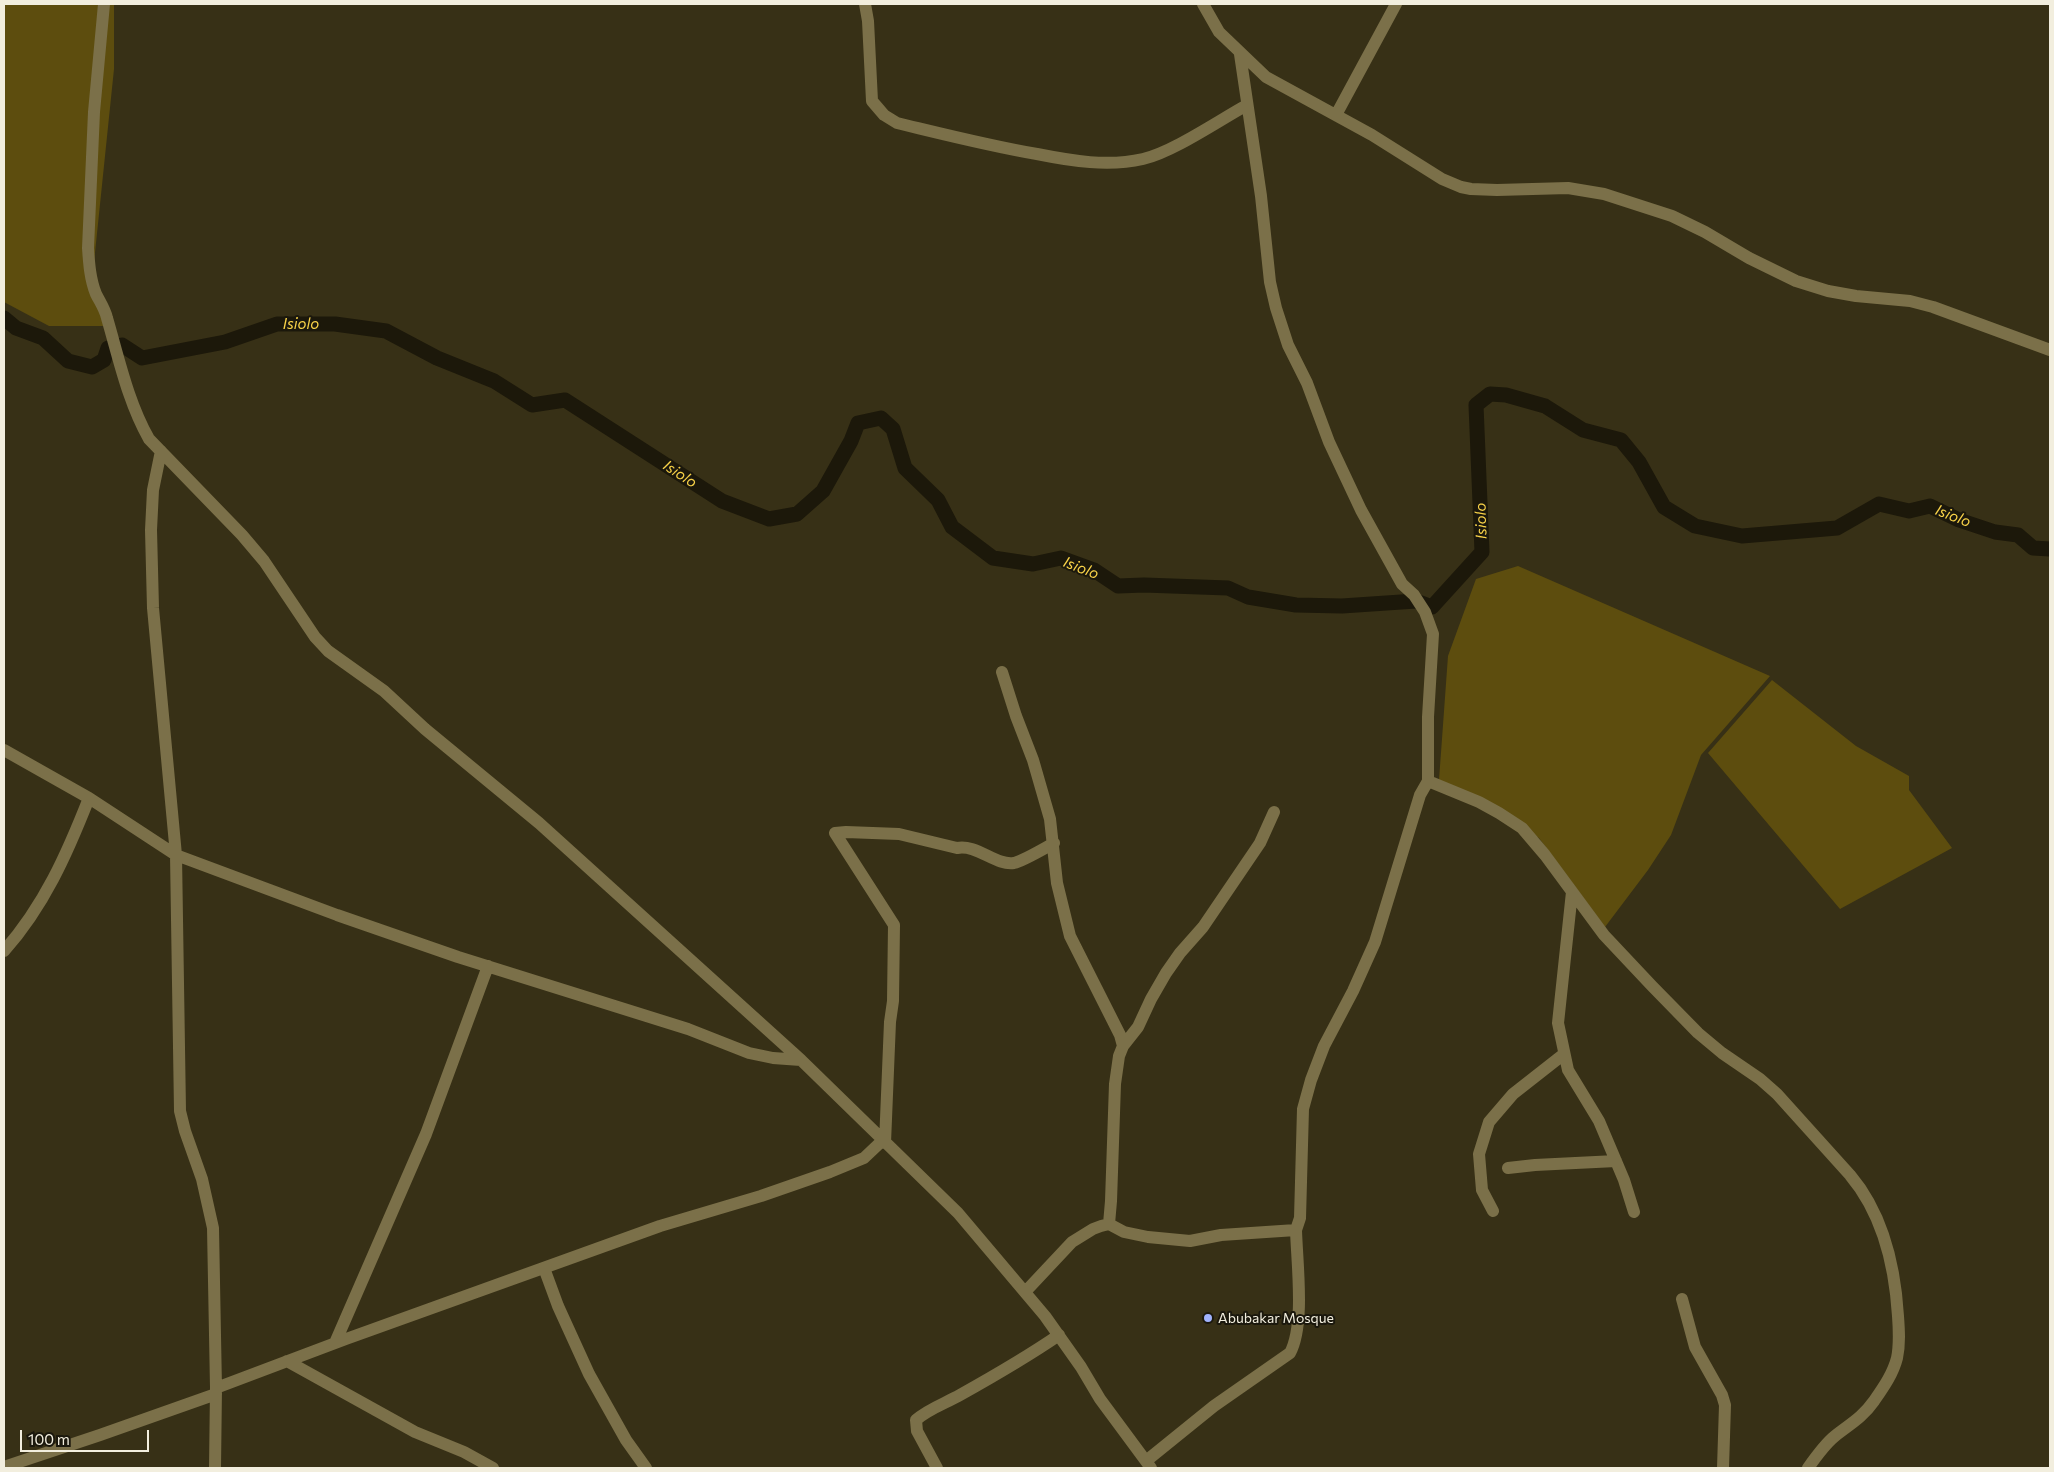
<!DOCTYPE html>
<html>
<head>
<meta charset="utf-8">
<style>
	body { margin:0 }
	#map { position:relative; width:2054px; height:1472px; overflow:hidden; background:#373016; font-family:Commissioner,sans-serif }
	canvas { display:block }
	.frame { position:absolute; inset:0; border:5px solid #f2eede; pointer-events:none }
	.scale { position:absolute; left:20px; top:1430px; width:129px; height:22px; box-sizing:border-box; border:2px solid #f2eede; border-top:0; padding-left:6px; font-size:15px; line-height:18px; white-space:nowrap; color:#f2eede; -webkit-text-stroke:4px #1b180d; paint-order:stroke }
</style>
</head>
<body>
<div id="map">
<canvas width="2054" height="1472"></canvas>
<div class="frame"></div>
<div class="scale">100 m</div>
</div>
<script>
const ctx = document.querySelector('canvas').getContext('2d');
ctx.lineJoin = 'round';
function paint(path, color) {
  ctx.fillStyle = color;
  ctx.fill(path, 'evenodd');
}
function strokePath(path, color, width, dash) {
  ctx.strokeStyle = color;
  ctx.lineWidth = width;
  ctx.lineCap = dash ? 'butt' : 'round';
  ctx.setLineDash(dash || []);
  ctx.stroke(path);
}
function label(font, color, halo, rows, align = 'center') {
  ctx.font = font + ' Commissioner,sans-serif';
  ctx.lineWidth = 4;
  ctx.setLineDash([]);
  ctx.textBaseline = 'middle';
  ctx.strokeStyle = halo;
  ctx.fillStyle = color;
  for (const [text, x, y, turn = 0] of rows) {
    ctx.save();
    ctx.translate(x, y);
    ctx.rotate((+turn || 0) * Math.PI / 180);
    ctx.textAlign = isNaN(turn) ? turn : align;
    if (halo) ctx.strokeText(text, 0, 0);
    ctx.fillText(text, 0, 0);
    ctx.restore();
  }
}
paint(new Path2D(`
	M4,4H114V69L93,272L110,326H49L4,302Z
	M1518,566L1770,676L1701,755L1671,835L1648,870L1605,927L1539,838L1490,807L1439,780L1448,656L1476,579Z
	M1772,680L1856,746L1909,776V790L1952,848L1840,909L1708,753Z`), '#5d4d0e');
strokePath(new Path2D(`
	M4,318L16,328L43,338L68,361L92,367L104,360L108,348L122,345L142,358L225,342L277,324H335L386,331L437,358L494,381L532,405L565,400L722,501L769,519L797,514L823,491L851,441L858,423L881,418L893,429L905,468L938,500L952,527L993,558L1033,564L1061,558L1094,570L1118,586L1144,585L1228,588L1248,597L1296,605L1342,606L1416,601L1432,607L1482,552L1476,405L1490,394L1506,395L1545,406L1583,430L1621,440L1639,462L1664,507L1695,526L1742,536L1837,528L1879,504L1909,511L1930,506L1959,520L1995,532L2018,535L2033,548L2050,549`), '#1c180a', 15);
strokePath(new Path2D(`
	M104,4L94,112L88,248C89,263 90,279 96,294C100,302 105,309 107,318C119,359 128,402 149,439L242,535L264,561L315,637L328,651L384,691L425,729L539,823L801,1060L958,1213L1045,1316L1081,1367L1100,1399L1151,1468
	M865,4L868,21L872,101L884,115L897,123C943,134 990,146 1037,154C1072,161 1108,167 1143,159C1173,152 1218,121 1247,105
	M1203,4L1219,32L1266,77L1372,135L1442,179L1461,187L1471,189L1497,190L1568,188L1604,194L1672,216L1705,232L1749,258L1796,281L1828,291L1856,296L1910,301L1933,307L2050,350
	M1336,115L1396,4
	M161,451L153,490L151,530L153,608L176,855L180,1111L185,1131L202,1179L213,1228L216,1388L215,1468
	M1002,672L1016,716L1033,760L1050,819L1057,883L1070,936L1120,1035L1123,1046
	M4,750L89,798
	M1428,781L1479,802L1499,813L1522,828L1545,855L1604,935L1652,986L1698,1033L1722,1053L1760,1079L1777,1094L1850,1175C1883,1214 1895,1267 1898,1316C1899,1330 1900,1344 1897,1358C1893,1374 1883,1388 1874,1401C1862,1418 1850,1424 1835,1436C1825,1444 1815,1458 1808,1468
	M1572,892L1558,1023L1568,1070L1599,1121L1624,1180L1634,1212
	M4,951C44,906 67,854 89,798L176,855L337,915L458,957L688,1029L749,1053L773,1058L801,1060
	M885,1143L890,1022L893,1001L894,925L835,833L846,832L899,834L957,848C977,844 996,866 1014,863C1023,861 1045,848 1054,843
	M1508,1168L1535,1165L1616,1161
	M1493,1211L1482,1190L1479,1154L1489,1122L1513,1094L1564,1054
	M1109,1224L1111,1201L1115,1084L1119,1056L1123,1046L1138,1027L1151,999L1166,973L1180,953L1203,927L1260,843L1274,812
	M544,1268L558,1306L589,1374L626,1440L646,1468
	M1026,1291L1072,1242L1093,1229L1101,1226L1109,1224L1124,1232L1148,1237L1190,1241L1221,1235L1296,1230
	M1682,1299L1695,1347L1722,1395L1725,1405L1723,1468
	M335,1343L426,1134L488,966
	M287,1361L415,1432L464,1452L493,1468
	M216,1388L346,1339L660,1226L761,1196L830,1172L864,1158L883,1140
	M1146,1461L1214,1406L1290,1353C1305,1325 1297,1264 1296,1230L1300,1218L1303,1109L1311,1080L1324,1046L1353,991L1375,942L1420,795L1428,781V717L1433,634L1425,612L1414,595L1402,584L1361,510L1329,442L1307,383L1288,345L1276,308L1270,282L1261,196L1240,54
	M4,1467L100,1435L216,1394
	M937,1468L917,1431L916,1420C928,1409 946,1403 960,1395C994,1376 1027,1357 1059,1335`), '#7b7049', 12);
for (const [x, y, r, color] of [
	[1208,1318,5,"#a1b3fd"]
]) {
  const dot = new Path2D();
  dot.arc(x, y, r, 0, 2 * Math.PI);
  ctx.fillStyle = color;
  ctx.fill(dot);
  strokePath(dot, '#1b180d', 2);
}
label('14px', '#f2eede', '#1b180d', [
	["Abubakar Mosque",1218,1318]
], 'left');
label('italic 15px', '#f8d248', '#1b180d', [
	["Isiolo",301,324],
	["Isiolo",680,474,33],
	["Isiolo",1953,516,21],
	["Isiolo",1481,521,-92],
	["Isiolo",1081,568,21]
]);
</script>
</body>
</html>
